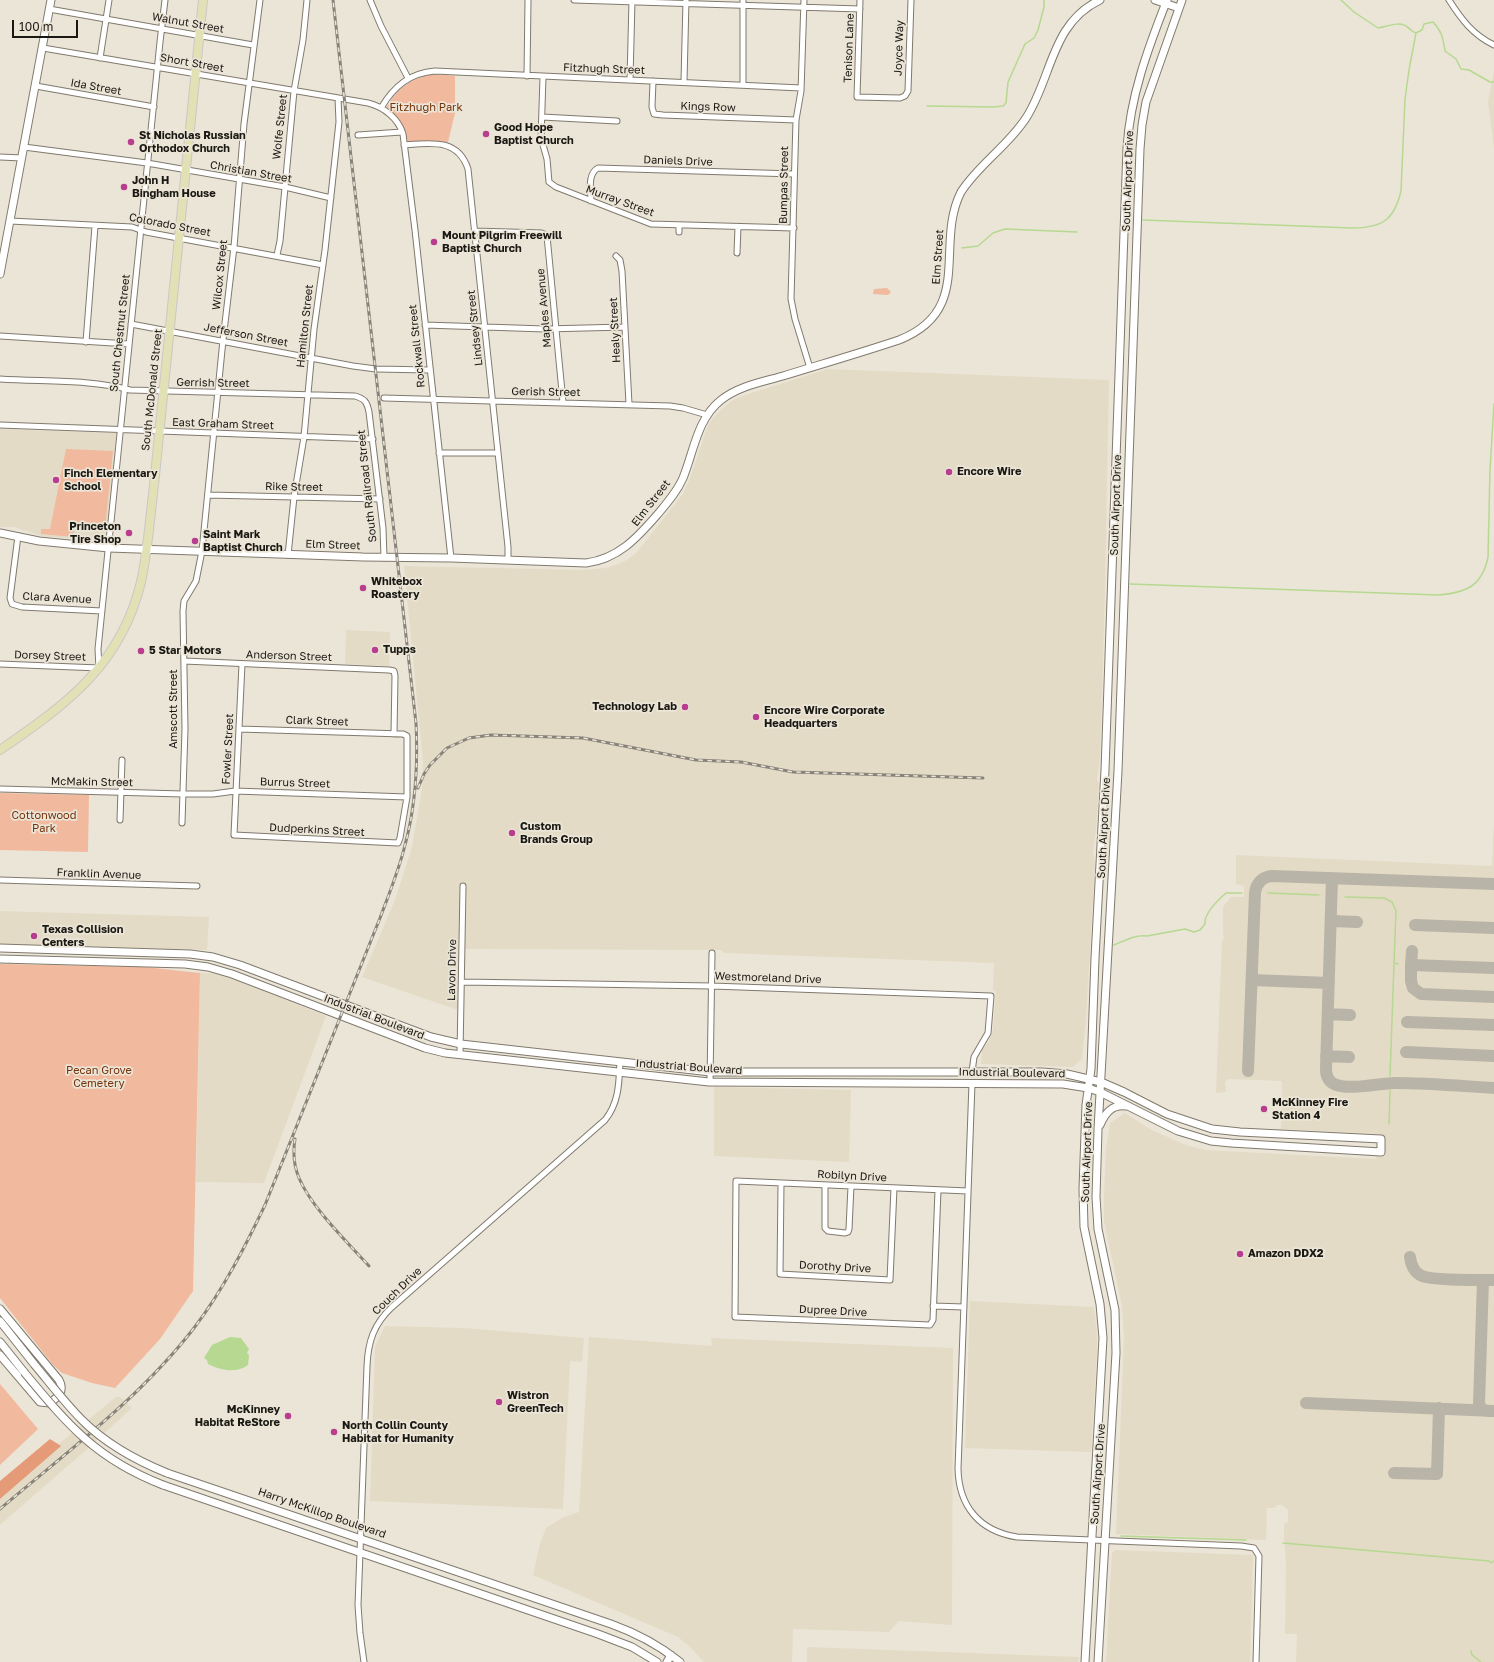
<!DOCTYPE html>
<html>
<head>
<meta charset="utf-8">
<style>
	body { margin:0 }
	#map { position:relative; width:1494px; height:1662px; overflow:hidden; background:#ebe5d7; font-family:"Golos Text",sans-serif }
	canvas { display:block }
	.scale { position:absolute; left:12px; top:20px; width:66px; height:18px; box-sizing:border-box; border:2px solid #1a1813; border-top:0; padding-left:5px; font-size:12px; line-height:14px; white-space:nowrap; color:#1a1813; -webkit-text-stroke:3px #ebe5d7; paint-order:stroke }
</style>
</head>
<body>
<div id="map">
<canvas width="1494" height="1662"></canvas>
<div class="scale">100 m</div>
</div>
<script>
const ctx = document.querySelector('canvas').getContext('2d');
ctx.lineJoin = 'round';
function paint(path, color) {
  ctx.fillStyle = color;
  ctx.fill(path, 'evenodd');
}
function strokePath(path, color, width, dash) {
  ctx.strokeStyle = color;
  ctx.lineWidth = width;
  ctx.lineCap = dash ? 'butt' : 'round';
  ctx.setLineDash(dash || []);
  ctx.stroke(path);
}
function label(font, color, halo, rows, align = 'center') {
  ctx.font = font + ' "Golos Text",sans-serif';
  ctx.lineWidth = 3.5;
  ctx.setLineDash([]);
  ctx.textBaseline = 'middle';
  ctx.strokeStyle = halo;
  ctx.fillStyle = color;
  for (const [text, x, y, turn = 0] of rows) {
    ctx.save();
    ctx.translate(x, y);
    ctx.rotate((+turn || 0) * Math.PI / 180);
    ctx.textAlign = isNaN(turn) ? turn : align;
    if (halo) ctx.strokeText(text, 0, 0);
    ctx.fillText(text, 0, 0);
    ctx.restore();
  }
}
paint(new Path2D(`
	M1494,71V149L1488,101Z
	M828,369L1109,380L1105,592L1100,757L1097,779L1099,784L1096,830L1093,853L1095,862L1086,1020L1082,1059L1073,1067L981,1064L982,1050L989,1041L993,1029L996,991H993L994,963L724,953L721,950L459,949L458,1010L362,977L395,900L412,847L422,789L423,762L404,566L583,570L606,568L618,564L627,560L637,552L682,495L689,481L707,428L712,419L722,409L733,400L745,395Z
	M0,429L117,433L105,542L42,536L14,527H0Z
	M346,630L390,632L389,666L345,664Z
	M1494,820V1662H1296L1297,1634H1285L1286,1563L1284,1539V1524L1288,1522V1510L1282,1505H1277L1274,1508H1267L1266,1540L1116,1534L1124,1337L1122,1306L1104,1221V1199L1106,1149L1110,1123L1125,1113L1150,1129L1183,1144L1205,1150L1376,1159L1377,1134L1281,1129L1282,1081L1229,1079L1225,1082L1226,1092L1216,1093L1222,941L1224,939L1223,933V907L1231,897H1244V886L1236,884V855L1492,866Z
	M0,911L209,917L207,950L0,945Z
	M200,973L221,974L326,1016L264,1183L196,1182Z
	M714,1087L851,1090L849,1162L714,1156Z
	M970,1301L1094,1307L1097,1334V1352L1091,1452L965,1448Z
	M385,1326L464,1328L584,1338L582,1362L570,1361L563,1509L370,1501L375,1347Z
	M589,1337L712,1346L711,1338L953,1348L952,1625L899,1621L889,1632L793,1629L792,1662H704L690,1647L678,1637L533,1575L540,1544L546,1528L564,1517L579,1512Z
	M116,1397H120L132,1408L86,1450L0,1525V1492Z
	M1115,1550L1253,1555L1250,1662H1106L1112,1553Z
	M807,1647L1079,1657L1078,1662H807Z`), '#e4dbc6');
paint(new Path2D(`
	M434,74L455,76V113L448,142L427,141L408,142L404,129L396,116L387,107C398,87 412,78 434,74Z
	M887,288L891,292L888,295L873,294L874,289Z
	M66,449L113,451L105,529L74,528V537L41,534V529H50Z
	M0,793L89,795L88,852L0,850Z
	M0,964L145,967L200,973L193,1291L160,1339L115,1388L92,1383L62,1373L53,1365L0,1298Z
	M0,1384L38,1429L0,1465Z`), '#f1b99e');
paint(new Path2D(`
	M50,1439L61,1446L0,1499V1481Z`), '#e69b78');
paint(new Path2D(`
	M230,1337L241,1338L249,1349L247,1353L249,1355L248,1365C236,1374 220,1370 208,1364L207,1360L204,1358L212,1345Z`), '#b6d890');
strokePath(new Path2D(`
	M1341,0L1354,12L1378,28C1386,27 1399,21 1406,26C1410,28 1411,32 1416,33L1422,30L1424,24L1433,22C1442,31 1443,39 1445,51L1456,59L1461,69L1469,70L1490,82H1494
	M927,106L993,107L1003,106L1006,103L1008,82L1025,44L1034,38L1038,30L1044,7V0
	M1143,220L1352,228C1381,228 1394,221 1401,191L1405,99L1409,70L1416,33
	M962,248L978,246L993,233L1005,229L1077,232
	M1130,584L1438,595C1465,593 1482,587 1488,557L1490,470L1494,404
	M1268,893L1319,895
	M1345,897L1384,898L1392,902L1396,911L1394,963L1398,964
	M1114,945C1124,941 1136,934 1147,936L1185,929L1194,932L1200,930L1205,924C1204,914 1218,900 1226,893H1242
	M1390,1076L1394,964
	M1389,1124L1390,1091
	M1121,1536L1246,1540
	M1283,1543L1489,1561L1491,1563L1494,1561
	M1471,1651L1472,1655L1481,1662`), '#b6d890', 1.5);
strokePath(new Path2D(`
	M1332,878L1326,1069C1326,1075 1328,1081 1334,1084C1349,1091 1380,1083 1395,1083C1428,1083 1461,1086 1494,1088
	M1331,921L1357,922
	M1415,925L1494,928
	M1411,965L1412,951
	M1494,968L1411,965V981L1413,988L1421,994L1494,997
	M1252,980L1329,983
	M1328,1014L1350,1015
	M1407,1022L1494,1025
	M1406,1052L1494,1056
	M1326,1056L1349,1057
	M1248,1071L1255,893C1256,883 1262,877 1272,876L1494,884
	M1410,1257C1411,1265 1413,1271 1420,1275C1429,1281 1481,1280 1494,1280
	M1483,1280L1479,1404L1482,1409L1487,1411
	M1306,1403L1494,1411
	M1394,1473L1437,1474L1439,1408`), '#b9b4a8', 12);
const street = new Path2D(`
	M370,0L381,26L408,78
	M574,0L860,9
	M804,0L801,91L796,120L791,299L795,319L810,368
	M860,0L857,97L900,98L905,96L908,91L911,0
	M1449,0C1461,19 1473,35 1494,45
	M49,9L253,45
	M43,48L368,103C384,107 398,118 403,134L415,230L451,558
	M100,58L109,0
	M527,76L528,0
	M543,77L541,138L547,159L549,182L556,187L651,224L794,228
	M630,80L632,0
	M653,81L652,107L654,114L663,115L796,120
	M684,82L686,0
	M743,85V0
	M36,86L154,107
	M381,108C394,86 410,73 435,71L801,88
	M542,117L617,121
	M358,135L402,132
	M404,145C430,143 458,138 468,169L508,547V560
	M24,147L147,163L285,187L331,198
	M0,157L22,158
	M591,201C591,191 587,174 598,168L794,174
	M10,221L132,227L146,232L323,265
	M679,225V232
	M475,231L542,233L547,236L563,402
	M737,253L738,227
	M277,255L280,241L294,91L303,40L307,0
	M616,256L620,260L622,271L629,404
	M131,324L353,366L376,369L430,370
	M425,325L545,329L625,327
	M0,336L129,344
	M86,342L95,226
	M0,379C43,382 89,379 130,390L355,396C365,399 367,402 369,412L383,528L384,558
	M384,398L670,406L683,408L707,415
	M0,425L373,439
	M439,453H498
	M208,495L380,499
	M18,536L10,598L12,604L22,607L102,611
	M288,555L294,497L304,437L314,329L325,250L339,122L338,98
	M184,661L389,670L394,671L395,676L394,734
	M0,664L99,668L98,649L160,42L165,0
	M239,729L403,734L407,736V797L400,838L398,843L234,835L242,664
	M0,789L183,794H213L235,791L407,797
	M120,820L122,760
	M182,823L185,729L183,611L184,601L196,581L202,551L223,340L234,247L244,124L260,0
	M0,880L197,886
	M462,982L712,986L991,996L988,1033L974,1057L972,1072
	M460,1054L463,886
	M710,1082L712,953
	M972,1083L958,1469C959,1506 979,1531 1017,1537L1241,1546L1254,1548L1259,1556L1256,1662
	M781,1183L780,1274L890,1280L894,1188
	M825,1185V1228L828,1231L845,1233L848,1232L849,1229L851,1186
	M938,1190L933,1320L930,1325L735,1317L736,1181L968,1191
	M933,1306L964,1307
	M364,1662L360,1633L358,1605L367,1366C368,1341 374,1324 392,1307L605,1120C619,1103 619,1083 620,1062`);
const secondary = new Path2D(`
	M1155,0L1179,8
	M0,274L51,0
	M0,533L39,541L109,548L363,557L451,558L586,563C618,559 637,538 657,515C667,503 677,492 683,478C694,451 697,419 721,400C739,386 762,382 783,376C822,364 860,353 899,340C975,310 934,245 961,192C979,164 1008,146 1026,118C1052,78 1051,23 1100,0
	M0,948L190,954L213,957L240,965L431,1037L461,1044L711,1072H1042L1067,1074L1101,1082L1124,1092L1167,1114L1212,1129L1240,1132L1381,1139V1152L1231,1143L1211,1141L1178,1131L1100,1092L1088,1088L1063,1084L709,1082L445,1053L425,1048L232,974L208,967L185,964L0,959
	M1100,1125C1105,1113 1112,1104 1126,1106
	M0,1309L59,1380C65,1391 58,1397 50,1403L40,1402L0,1355
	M0,1321L34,1364
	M0,1342L24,1372
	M167,1473L611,1624C636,1633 659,1645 680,1662
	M163,1485L598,1634L632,1647L657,1662
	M667,1662L671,1655
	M1085,1662L1103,1338L1100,1304L1084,1227L1083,1189L1086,1105L1091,1069L1095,958L1105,770L1127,148C1130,97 1148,48 1167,0
	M1098,1662L1116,1353L1115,1310L1098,1229L1096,1197L1098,1129L1118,771L1140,149L1142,125L1146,102L1182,0`);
const primary = new Path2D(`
	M0,750C67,704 121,665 141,582C148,550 150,517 154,485L203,0`);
strokePath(street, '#807a6e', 7);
strokePath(secondary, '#807a6e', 9);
strokePath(primary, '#c8c8c6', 10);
strokePath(street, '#fff', 5);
strokePath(secondary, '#fff', 7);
strokePath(primary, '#e2e1b5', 8);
const rail = new Path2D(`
	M418,788L424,774L430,765L447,748L469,738L491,735L583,738L696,760L741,762L793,772L983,778
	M295,1139C293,1151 294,1166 299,1178C311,1207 348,1243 369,1266
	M0,1509C67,1452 140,1398 194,1328C223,1290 245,1247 265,1205L380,918C389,894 399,870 405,845C416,805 418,764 416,723L333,0`);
strokePath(rail, '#878379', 3);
strokePath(rail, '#ebe5d7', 1.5, [4.5]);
const secondaryBridge = new Path2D(`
	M34,1364C50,1383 65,1403 82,1420C106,1444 135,1460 167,1473
	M24,1372C68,1425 96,1459 163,1485`);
strokePath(secondaryBridge, '#807a6e', 9, []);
strokePath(secondaryBridge, '#fff', 7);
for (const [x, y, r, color] of [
	[486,134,4,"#b83d8e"],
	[131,142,4,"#b83d8e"],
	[124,187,4,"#b83d8e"],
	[434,242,4,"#b83d8e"],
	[949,472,4,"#b83d8e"],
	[56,480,4,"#b83d8e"],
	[129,533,4,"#b83d8e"],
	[195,541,4,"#b83d8e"],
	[363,588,4,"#b83d8e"],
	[375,650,4,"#b83d8e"],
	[141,651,4,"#b83d8e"],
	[685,707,4,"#b83d8e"],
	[756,717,4,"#b83d8e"],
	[512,833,4,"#b83d8e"],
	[34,936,4,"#b83d8e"],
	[1264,1109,4,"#b83d8e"],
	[1240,1254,4,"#b83d8e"],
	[499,1402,4,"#b83d8e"],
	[288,1416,4,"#b83d8e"],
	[334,1432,4,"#b83d8e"]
]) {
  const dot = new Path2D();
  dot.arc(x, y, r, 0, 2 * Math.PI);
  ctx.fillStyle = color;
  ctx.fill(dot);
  strokePath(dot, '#ebe5d7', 1.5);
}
label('11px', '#1a1813', '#ebe5d7', [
	["Walnut Street",188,23,10],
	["Tenison Lane",849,48,-88],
	["Joyce Way",899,48,-88],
	["Short Street",192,63,10],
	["Fitzhugh Street",604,69,2],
	["Ida Street",96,87,10],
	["Kings Row",708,107,2],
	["Wolfe Street",280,127,-84],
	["Daniels Drive",678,161,2],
	["Christian Street",251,172,10],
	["South Airport Drive",1128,181,-88],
	["Bumpas Street",784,185,-89],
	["Murray Street",620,201,20],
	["Colorado Street",170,225,11],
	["Elm Street",938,257,-86],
	["Wilcox Street",220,275,-84],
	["Maples Avenue",544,308,-95],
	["Hamilton Street",305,326,-84],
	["Lindsey Street",475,328,-96],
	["Healy Street",615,330,-93],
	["South Chestnut Street",120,333,-84],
	["Jefferson Street",246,335,11],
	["Rockwall Street",417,346,-96],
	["Gerrish Street",213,383,1],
	["South McDonald Street",152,390,-84],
	["Gerish Street",546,392,1],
	["East Graham Street",223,424,2],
	["South Railroad Street",367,486,-96],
	["Rike Street",294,487,1],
	["Elm Street",651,503,-52],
	["South Airport Drive",1116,505,-88],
	["Elm Street",333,545,2],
	["Clara Avenue",57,598,3],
	["Dorsey Street",50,656,2],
	["Anderson Street",289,656,2],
	["Amscott Street",174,709,-90],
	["Clark Street",317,721,2],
	["Fowler Street",228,749,-87],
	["McMakin Street",92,782,1],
	["Burrus Street",295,783,2],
	["South Airport Drive",1104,828,-87],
	["Dudperkins Street",317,830,3],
	["Franklin Avenue",99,874,2],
	["Lavon Drive",452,970,-89],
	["Westmoreland Drive",768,978,2],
	["Industrial Boulevard",374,1017,21],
	["Industrial Boulevard",689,1067,4],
	["Industrial Boulevard",1012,1073,1],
	["South Airport Drive",1087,1152,-88],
	["Robilyn Drive",852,1176,3],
	["Dorothy Drive",835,1267,3],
	["Couch Drive",397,1291,-44],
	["Dupree Drive",833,1311,3],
	["South Airport Drive",1098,1474,-86],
	["Harry McKillop Boulevard",322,1513,19]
]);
label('11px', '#75320a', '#ebe5d7', [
	["Fitzhugh Park",426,108],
	["Cottonwood",44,816],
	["Park",44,829],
	["Pecan Grove",99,1071],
	["Cemetery",99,1084]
]);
label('bold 11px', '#1a1813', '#ebe5d7', [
	["Good Hope",494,128],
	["Baptist Church",494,141],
	["St Nicholas Russian",139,136],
	["Orthodox Church",139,149],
	["John H",132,181],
	["Bingham House",132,194],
	["Mount Pilgrim Freewill",442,236],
	["Baptist Church",442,249],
	["Encore Wire",957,472],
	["Finch Elementary",64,474],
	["School",64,487],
	["Princeton",121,527,"right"],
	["Tire Shop",121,540,"right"],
	["Saint Mark",203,535],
	["Baptist Church",203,548],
	["Whitebox",371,582],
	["Roastery",371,595],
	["Tupps",383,650],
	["5 Star Motors",149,651],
	["Technology Lab",677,707,"right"],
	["Encore Wire Corporate",764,711],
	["Headquarters",764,724],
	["Custom",520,827],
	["Brands Group",520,840],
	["Texas Collision",42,930],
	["Centers",42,943],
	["McKinney Fire",1272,1103],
	["Station 4",1272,1116],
	["Amazon DDX2",1248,1254],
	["Wistron",507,1396],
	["GreenTech",507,1409],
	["McKinney",280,1410,"right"],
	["Habitat ReStore",280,1423,"right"],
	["North Collin County",342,1426],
	["Habitat for Humanity",342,1439]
], 'left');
</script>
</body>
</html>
